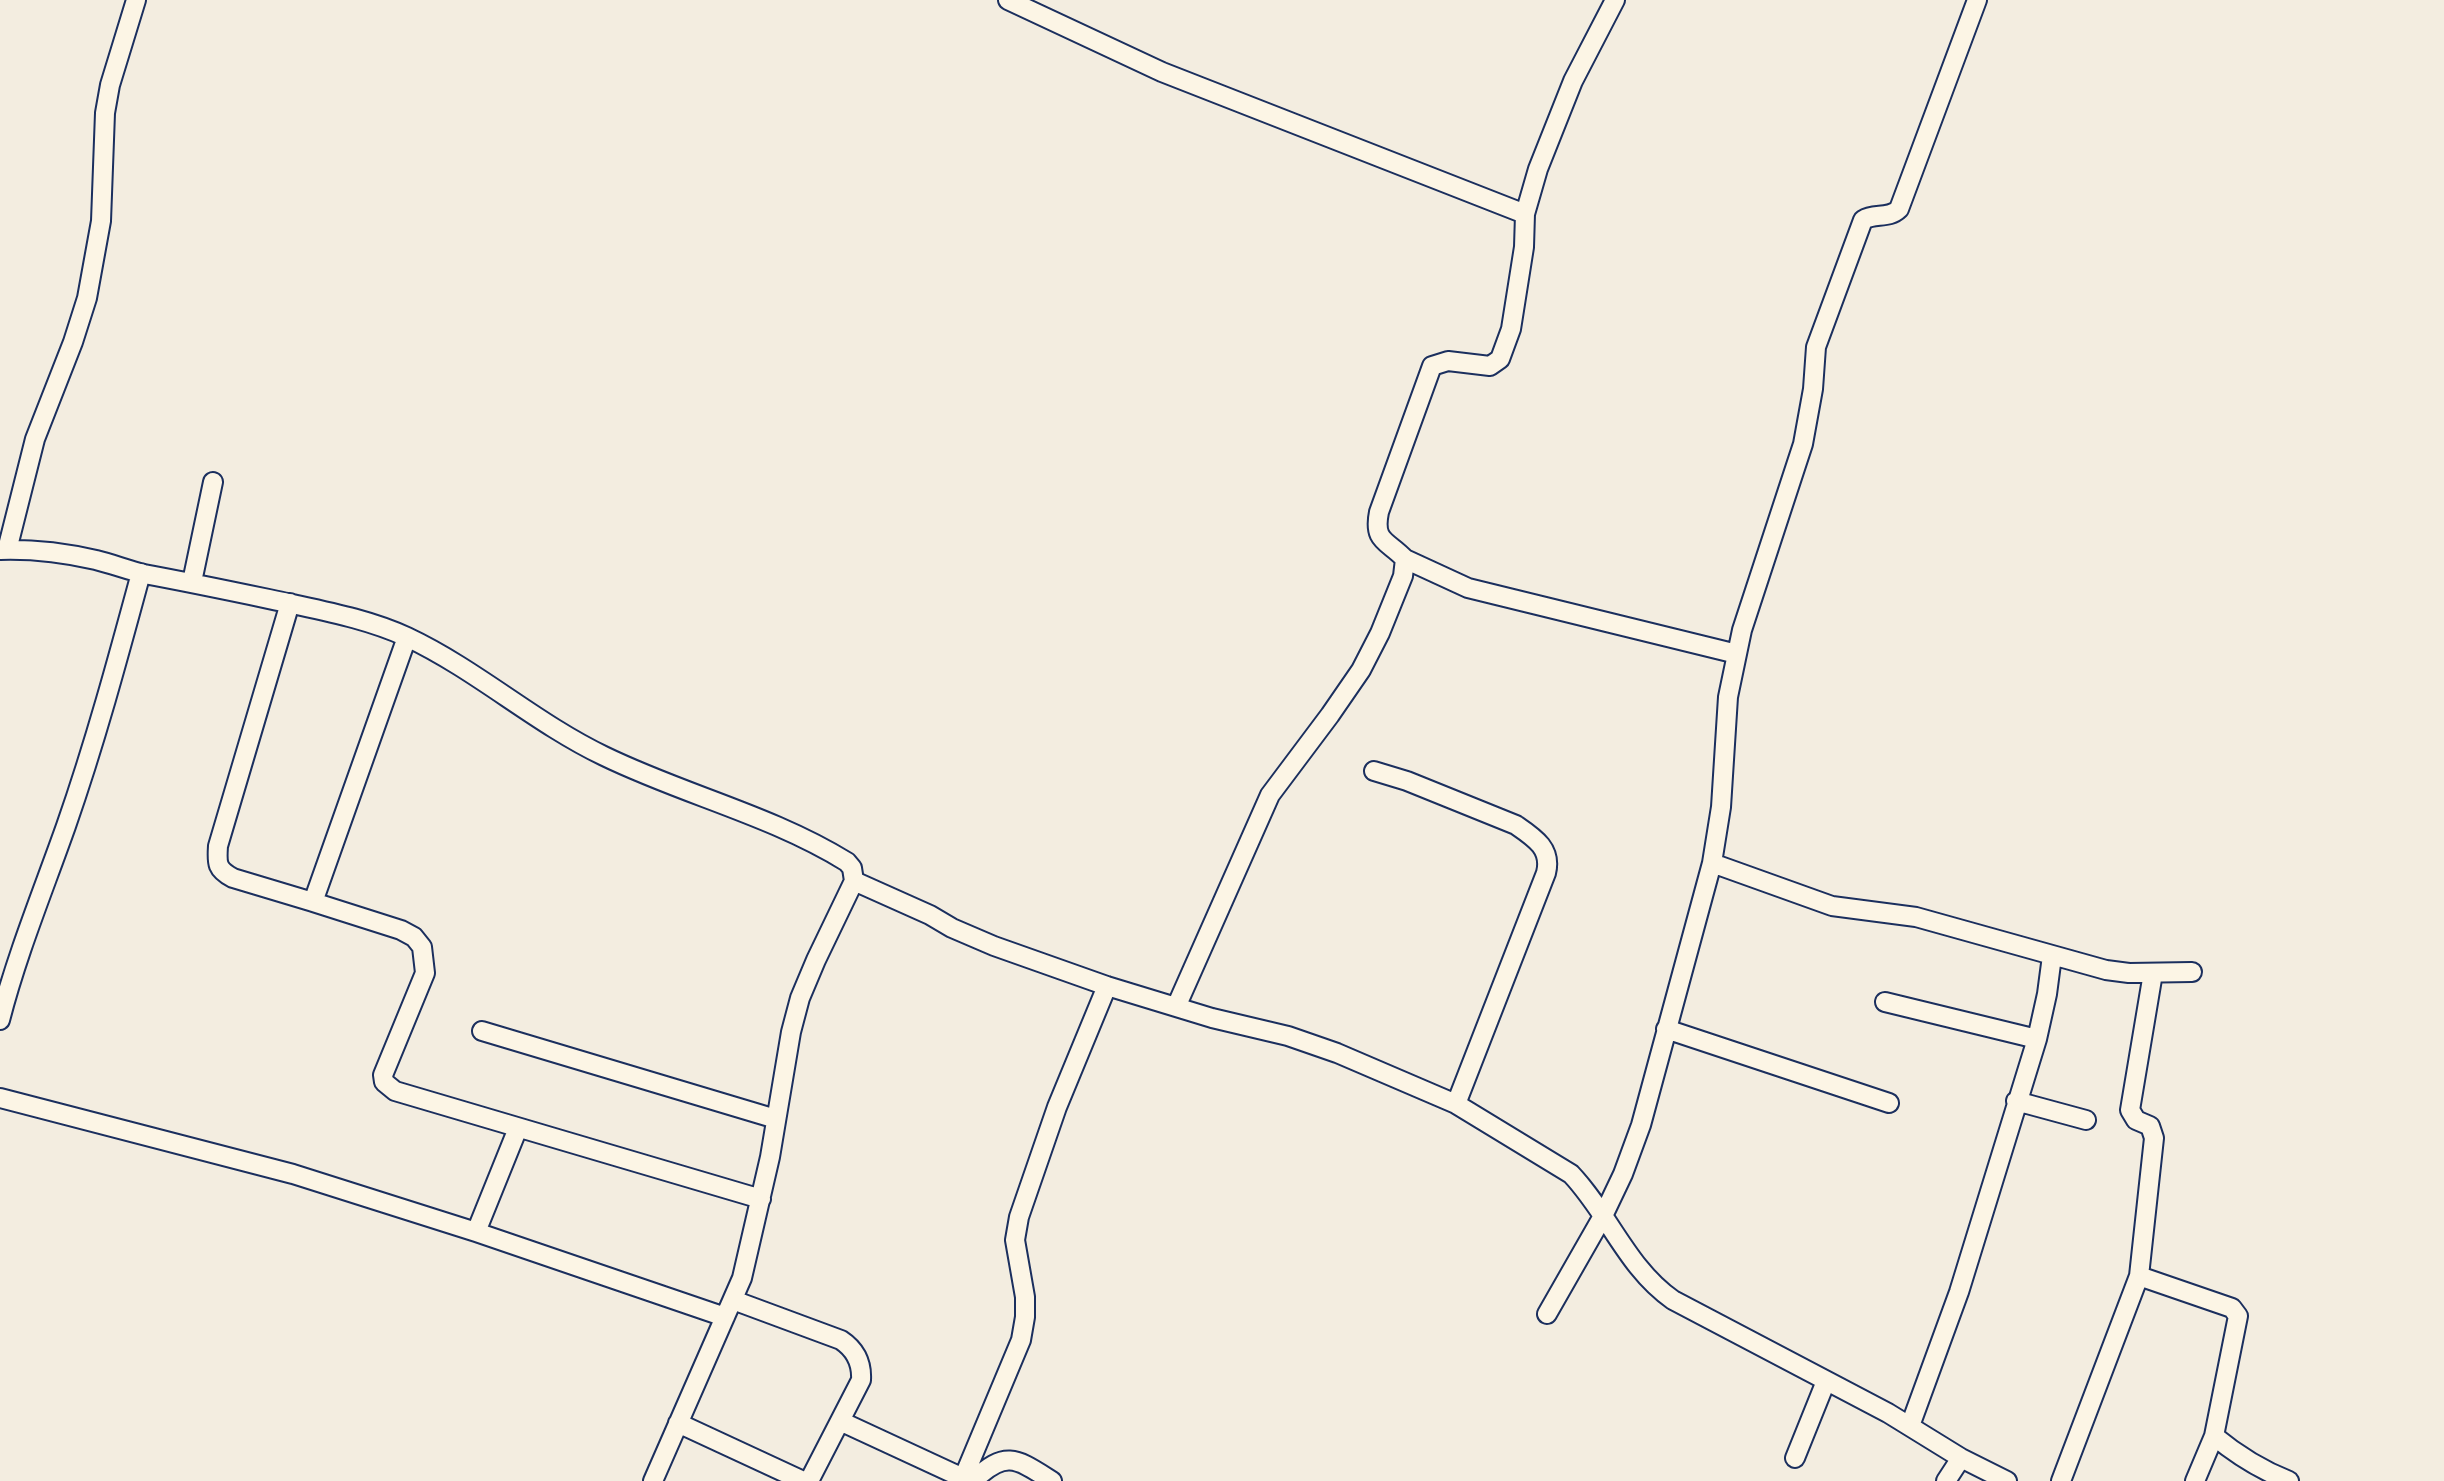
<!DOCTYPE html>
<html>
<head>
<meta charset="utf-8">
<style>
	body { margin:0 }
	canvas { display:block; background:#f3ede0 }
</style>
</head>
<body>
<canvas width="2444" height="1481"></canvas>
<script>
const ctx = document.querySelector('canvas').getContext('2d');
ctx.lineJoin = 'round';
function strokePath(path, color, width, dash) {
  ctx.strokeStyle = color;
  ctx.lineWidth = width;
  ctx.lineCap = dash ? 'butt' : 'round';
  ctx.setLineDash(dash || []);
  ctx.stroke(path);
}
const street = new Path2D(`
	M1008,0L1162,72L1525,214
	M0,550C31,549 65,553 96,560C112,564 128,570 144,574C193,583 240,593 288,603C329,612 370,620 407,637C477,670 535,723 604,756C684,795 771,815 847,862L852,868L854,881L930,915L952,928L994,946L1107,986L1212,1018L1288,1036L1337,1053L1456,1104L1571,1174C1609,1214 1627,1268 1673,1300L1888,1413L1961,1458L2007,1481
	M7,550L35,439L73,342L87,298L101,221L105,113L110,85L136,0
	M1405,559L1468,588L1737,654
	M192,582L213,482
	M290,603L218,846C217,863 216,869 233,878L313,902
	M407,637L313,902L401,930L414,937L422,947L425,973L383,1075L384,1082L395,1091L761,1199
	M1374,771L1407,781L1516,825C1535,838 1552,849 1546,873L1456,1104
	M1712,863L1832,906L1916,917L2106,970L2129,973L2192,972
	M1885,1002L2037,1039
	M1176,1007L1270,795L1330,715L1361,670L1380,633L1403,576L1405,559C1387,540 1373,542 1379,512L1432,366L1448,361L1490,366L1500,359L1511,329L1524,247L1525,214L1538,169L1573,81L1615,0
	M0,1020C17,954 43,891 66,826C95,743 118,658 141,573
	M1666,1029L1889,1103
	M482,1031L776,1119
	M0,1098L293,1174L476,1232L725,1317
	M2016,1101L2086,1120
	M476,1232L518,1128
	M2139,1276L2232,1308L2238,1316L2214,1436L2195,1481
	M733,1300L841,1340C856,1350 862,1363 861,1380L809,1481
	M1547,1314L1603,1216L1623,1174L1641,1125L1712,863L1721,807L1728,697L1742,630L1803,444L1813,389L1816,347L1863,220C1874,213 1889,219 1899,209L1977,0
	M840,1421L963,1478
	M678,1423L803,1481
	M1910,1426L1959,1292L2037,1039L2047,994L2052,956
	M2214,1436C2237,1455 2261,1470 2289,1481
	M1795,1458L1826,1381
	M653,1481L742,1278L770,1157L791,1032L800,998L816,960L854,881
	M962,1481L1021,1340L1025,1317V1297L1015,1240L1019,1217L1057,1107L1107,986
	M973,1481C1006,1449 1017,1459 1052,1481
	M1946,1481L1961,1458
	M2061,1481L2139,1276L2154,1138L2150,1126L2136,1120L2130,1110L2153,973`);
strokePath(street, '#1b2f5e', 22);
strokePath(street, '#fcf5e5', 18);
</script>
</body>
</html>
